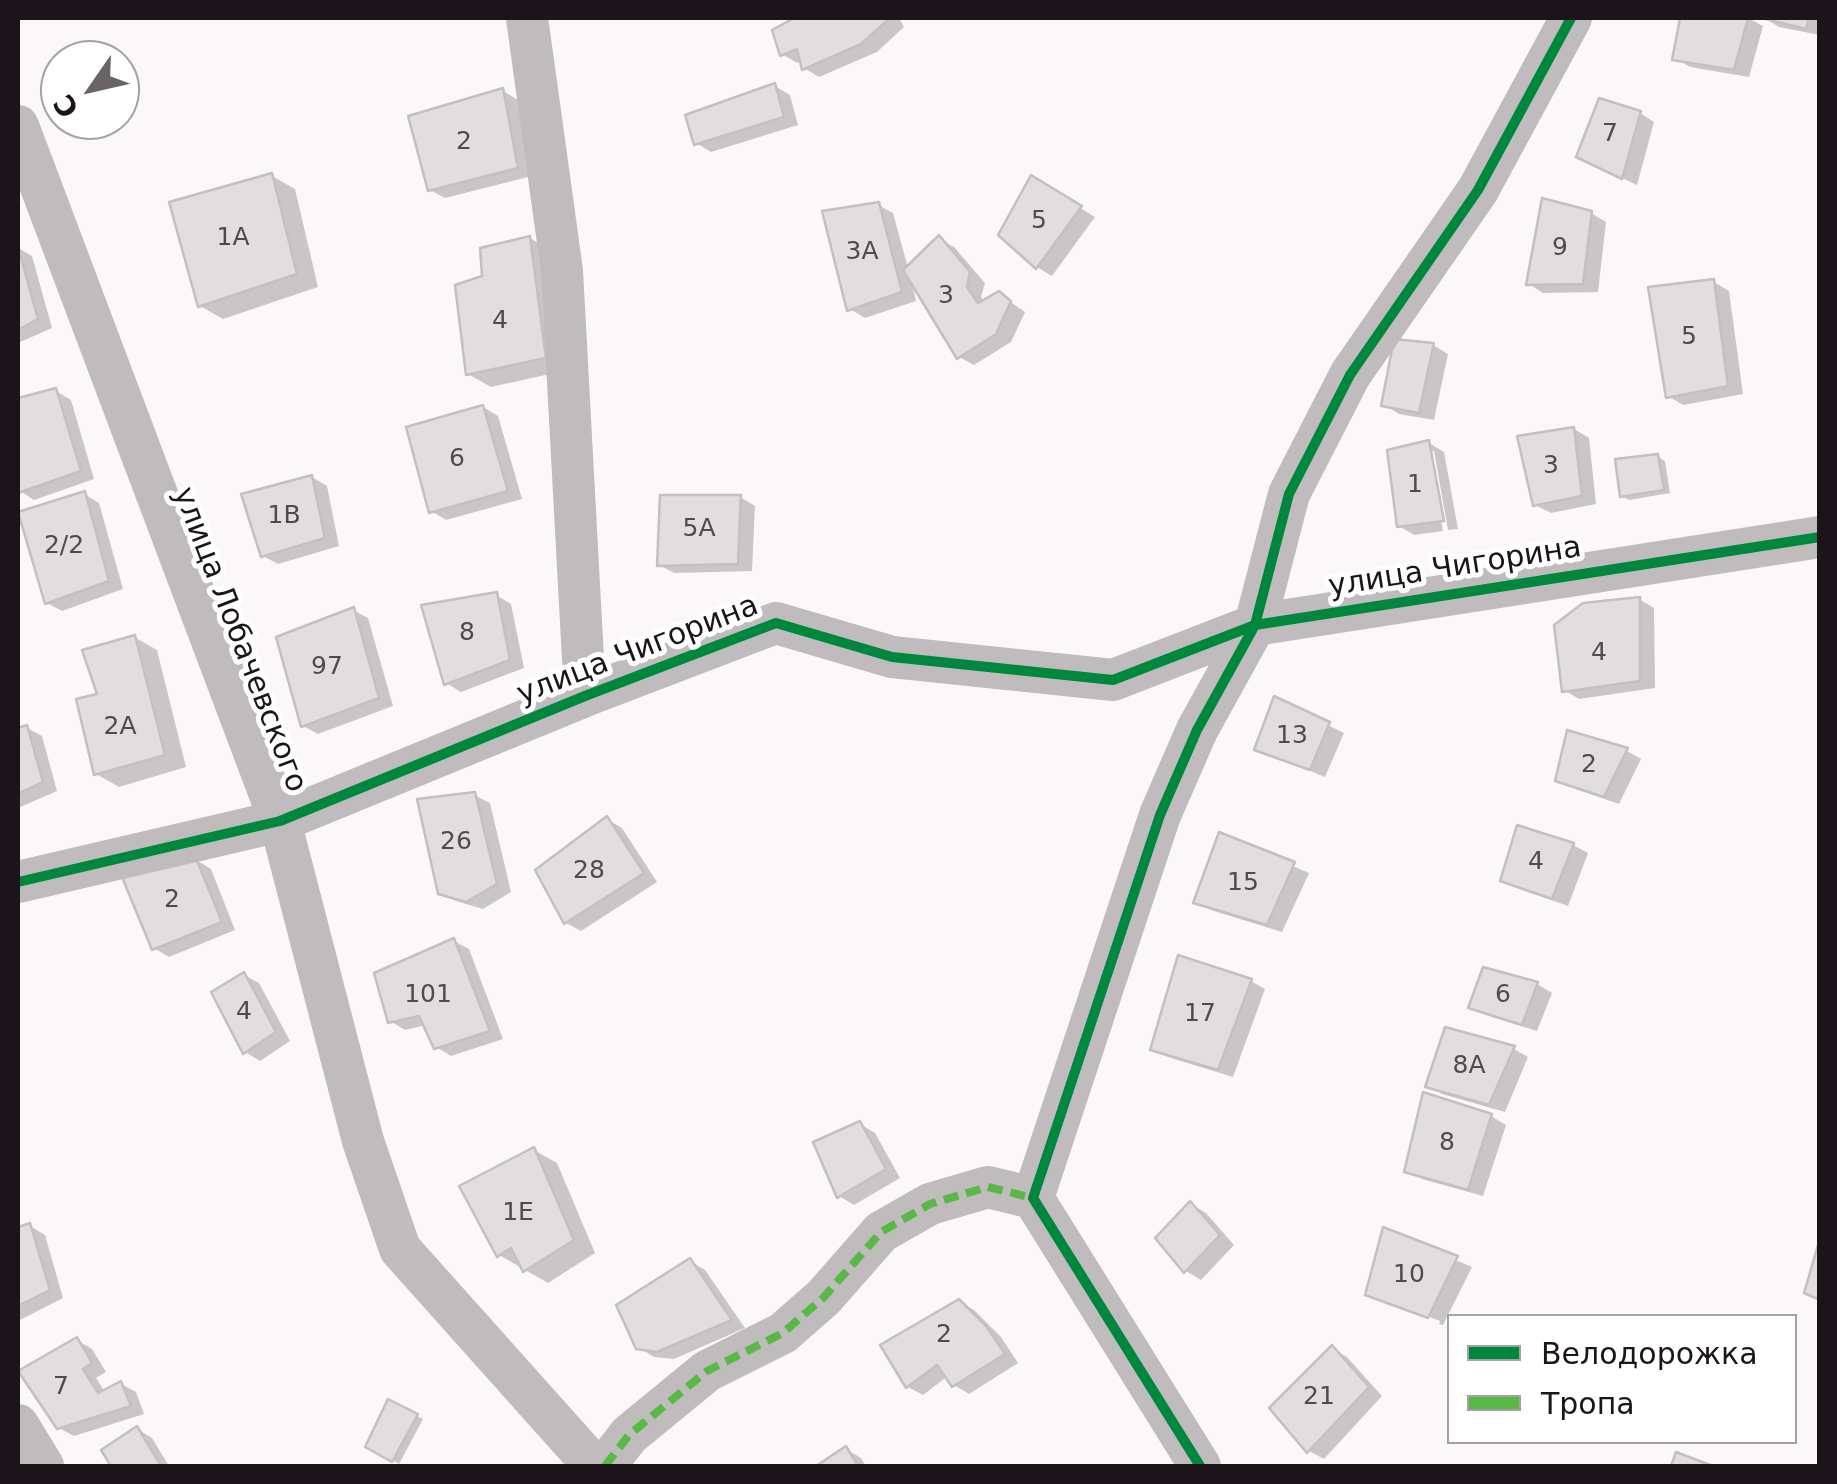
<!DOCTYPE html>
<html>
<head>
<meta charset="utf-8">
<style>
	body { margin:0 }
	#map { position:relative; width:1837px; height:1484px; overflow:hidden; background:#fcf8fa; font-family:"DejaVu Sans",sans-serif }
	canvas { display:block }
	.frame { position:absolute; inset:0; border:20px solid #1b1418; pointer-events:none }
	.legend { position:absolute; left:1447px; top:1314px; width:350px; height:130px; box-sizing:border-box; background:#fff; border:2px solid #a4a1a3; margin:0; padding:12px 18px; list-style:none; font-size:30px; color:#1b1418 }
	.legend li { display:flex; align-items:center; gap:20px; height:50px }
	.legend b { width:50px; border:2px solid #a4a1a3 }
	.north { position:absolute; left:40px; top:40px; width:100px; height:100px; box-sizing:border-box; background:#fff; border:2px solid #a4a1a3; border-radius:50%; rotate:236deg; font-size:28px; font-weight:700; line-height:40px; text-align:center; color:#1b1418 }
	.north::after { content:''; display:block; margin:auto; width:35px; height:45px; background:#6a6467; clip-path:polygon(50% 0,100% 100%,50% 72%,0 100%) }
</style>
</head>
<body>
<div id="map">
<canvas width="1837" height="1484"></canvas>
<div class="frame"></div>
<ul class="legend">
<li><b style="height:12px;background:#00873e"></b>Велодорожка</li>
<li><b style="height:12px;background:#58b947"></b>Тропа</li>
</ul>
<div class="north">С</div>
</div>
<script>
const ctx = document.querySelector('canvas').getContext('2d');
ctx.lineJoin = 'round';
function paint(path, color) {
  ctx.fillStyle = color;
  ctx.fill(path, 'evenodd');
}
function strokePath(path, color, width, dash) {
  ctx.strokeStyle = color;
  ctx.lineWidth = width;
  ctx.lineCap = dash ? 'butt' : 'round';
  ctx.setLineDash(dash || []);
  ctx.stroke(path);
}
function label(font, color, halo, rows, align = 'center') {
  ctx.font = font + ' "DejaVu Sans",sans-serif';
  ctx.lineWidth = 10;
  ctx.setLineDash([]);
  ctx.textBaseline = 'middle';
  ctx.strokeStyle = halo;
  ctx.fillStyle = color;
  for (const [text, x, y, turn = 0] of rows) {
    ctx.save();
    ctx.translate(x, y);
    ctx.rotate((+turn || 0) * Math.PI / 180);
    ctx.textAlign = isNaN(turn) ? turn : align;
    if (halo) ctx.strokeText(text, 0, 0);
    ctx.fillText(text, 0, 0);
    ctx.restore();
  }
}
paint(new Path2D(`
	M797,18H899L904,27L877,52L819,77L804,68L802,61L797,63L782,54L798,21Z
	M1682,18H1748L1763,26L1749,77L1690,67L1675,58Z
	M1764,18H1820V35L1779,27Z
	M775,86L790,95L798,125L711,152L696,143Z
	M503,91L518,100L532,176L445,198L430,190Z
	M1640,113L1654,122L1637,185L1594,165Z
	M272,176L295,189L318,287L223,319L200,306Z
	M1032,179L1095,217L1052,276L1037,267L1002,234Z
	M878,205L893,213L908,268L939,239L954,247L985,283L981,297L985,302L999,294L1025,312L1011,342L974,365L959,357L912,282L916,301L865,318L850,309Z
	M1591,213L1606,222L1598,292L1543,293L1529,284Z
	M530,238L552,251L568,370L491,387L468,374Z
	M18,248L32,256L52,328L18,343Z
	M1714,282L1729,291L1743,394L1683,405L1668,396Z
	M1433,345L1448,354L1434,420L1399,414L1384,405Z
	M56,391L71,400L94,479L34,500L20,491L18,400Z
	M483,407L498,416L522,499L446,520L431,511Z
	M1574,429L1589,438L1596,504L1551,513L1535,505Z
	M1429,443L1444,452L1458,529L1448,530L1434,451H1428L1443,531L1414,535L1399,526Z
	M1658,457L1665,461L1670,493L1629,500L1622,496Z
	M312,477L327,486L339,546L278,564L263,556Z
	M84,494L99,503L123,589L62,611L47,603Z
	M740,497L755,506L752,571L674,573L659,565Z
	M496,595L511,604L524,668L461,692L446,683Z
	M1639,599L1654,608L1655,688L1579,699L1564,690Z
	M353,610L368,618L393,706L318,734L303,726Z
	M134,637L157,650L186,767L119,787L96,774L101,696Z
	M1275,699L1344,733L1325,777L1257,749Z
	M27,728L42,736L57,791L18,808V731Z
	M1627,751L1641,759L1619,804L1573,788L1558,779Z
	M474,795L490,803L511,892L483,909L456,901L440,892Z
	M607,819L622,828L657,882L581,931L566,923L538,870Z
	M1220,835L1309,873L1282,932L1211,910L1196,902Z
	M1573,845L1588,853L1568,906L1518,888L1503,880Z
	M196,860L211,869L235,930L169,957L154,948Z
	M454,941L469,949L503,1039L451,1056L436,1047L426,1025L405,1030L390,1021Z
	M1484,970L1537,984L1552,993L1537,1031L1486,1015L1471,1007Z
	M244,975L259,983L290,1041L260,1061L245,1052Z
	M1251,981L1265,989L1233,1077L1168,1057L1153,1049Z
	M1514,1049L1528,1057L1505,1112L1442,1094L1428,1085Z
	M1491,1116L1506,1125L1483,1196L1422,1179L1407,1171Z
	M860,1124L875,1133L900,1178L854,1205L839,1196Z
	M534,1150L557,1163L595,1253L548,1283L499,1255Z
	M1191,1204L1206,1213L1234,1245L1201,1280L1186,1271L1158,1238Z
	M30,1226L45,1235L63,1298L18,1321V1230Z
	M1385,1230L1472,1267L1443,1325L1439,1324L1440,1321L1368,1294Z
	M690,1261L705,1270L745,1328L674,1359L654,1357L638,1347Z
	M959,1302L974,1310L1001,1337L1018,1363L969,1394L954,1385L948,1376L923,1395L908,1387Z
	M77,1340L92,1349L106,1372L96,1378L105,1392L121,1384L136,1392L144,1414L74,1436L59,1428Z
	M1332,1349L1347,1357L1382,1396L1324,1459L1309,1451Z
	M389,1402L423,1419L399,1464L369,1446Z
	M137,1429L152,1438L169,1466H114L105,1451Z
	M846,1449L861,1458L866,1466H820Z`), '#0003');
const building = new Path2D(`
	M794,18H890L861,44L802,70L797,49L780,56L772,30Z
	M1680,18H1748L1734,70L1672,60Z
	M1762,18H1809L1806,29Z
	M775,83L784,117L694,145L685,115Z
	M503,88L518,168L428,191L408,116Z
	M1599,98L1641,111L1622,179L1576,157Z
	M272,173L297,274L198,307L169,202Z
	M1031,175L1082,206L1036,269L998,235Z
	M1542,198L1592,211L1583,284L1526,285Z
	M879,202L902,292L847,311L822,211Z
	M939,235L970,272L967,287L978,303L999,291L1011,301L996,334L957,359L903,270Z
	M530,236L546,358L466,375L455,285L482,276L480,248Z
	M18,247L38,319L18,330Z
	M1714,279L1728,386L1666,398L1648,287Z
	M1394,339L1434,343L1419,413L1381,406Z
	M56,388L81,471L18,493V398Z
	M483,405L508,491L429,513L406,427Z
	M1574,427L1582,496L1533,506L1517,436Z
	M1429,440L1444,521L1397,527L1387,450Z
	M1658,454L1664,490L1620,497L1615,459Z
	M312,475L325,538L261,557L241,494Z
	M85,491L109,581L45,604L18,512Z
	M660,495H741L738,564L657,566Z
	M497,592L510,660L444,685L421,605Z
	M1640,597V681L1562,692L1554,625L1583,603Z
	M354,607L379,698L301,727L276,637Z
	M135,635L165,755L94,775L76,699L97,694L82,650Z
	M1274,696L1330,722L1310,770L1254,750Z
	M27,725L43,782L18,794V728Z
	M1567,730L1628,748L1604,797L1555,781Z
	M475,792L497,884L466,902L438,894L417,799Z
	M607,816L644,873L564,924L535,870Z
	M1517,825L1574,843L1552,899L1500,881Z
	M1219,832L1295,862L1267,925L1193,903Z
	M196,858L222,922L152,950L122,877Z
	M454,938L490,1031L434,1049L419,1016L388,1023L374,973Z
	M1178,955L1252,979L1218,1070L1150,1050Z
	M1483,967L1538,982L1522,1025L1468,1008Z
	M244,972L276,1032L243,1054L211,992Z
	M1445,1027L1515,1046L1489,1105L1425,1087Z
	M1423,1092L1492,1114L1468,1190L1404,1172Z
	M860,1121L886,1169L837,1198L813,1142Z
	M534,1147L574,1240L523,1272L511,1248L497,1257L459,1186Z
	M1190,1201L1220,1235L1184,1273L1155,1238Z
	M30,1223L50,1290L18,1306V1227Z
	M1383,1227L1458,1256L1428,1318L1365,1295Z
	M1818,1245L1820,1246V1300L1804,1293Z
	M690,1258L732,1320L657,1352L636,1349L616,1305Z
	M959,1299L986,1326L1005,1354L952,1387L937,1365L906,1388L880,1345Z
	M77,1337L92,1363L83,1369L98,1393L121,1381L131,1406L57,1429L18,1371Z
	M1332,1345L1369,1387L1307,1453L1269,1408Z
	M388,1399L418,1414L392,1462L365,1447Z
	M137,1426L161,1466H111L101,1450Z
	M846,1446L858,1466H816Z
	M1676,1452L1713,1466H1671Z`);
paint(building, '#e2dddf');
strokePath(building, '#c4bfc2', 2.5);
strokePath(new Path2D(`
	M527,18L562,271L585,696
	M18,126L280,821L363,1141L400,1249L594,1466
	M18,882L280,821L585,696L776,623L892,657L1113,680L1255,625L1820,537
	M18,1425L43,1466
	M605,1466L629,1435L707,1371L783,1333L824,1297L881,1232L930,1204L988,1187L1033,1198
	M1200,1466L1033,1198L1160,815L1197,730L1255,625L1289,494L1350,375L1478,190L1571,18`), '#c0bcbe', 42);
strokePath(new Path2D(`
	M605,1466L629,1435L707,1371L783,1333L824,1297L881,1232L930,1204L988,1187L1033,1198`), '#58b947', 8, [15, 8]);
strokePath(new Path2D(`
	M18,882L280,821L585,696L776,623L892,657L1113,680L1255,625L1820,537
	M1200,1466L1033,1198L1160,815L1197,730L1255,625L1289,494L1350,375L1478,190L1571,18`), '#00873e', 10);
label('25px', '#504a4d', null, [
	["7",1610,134],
	["2",464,142],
	["5",1039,221],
	["1А",233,238],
	["9",1560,248],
	["3А",862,252],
	["3",946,296],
	["4",500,321],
	["5",1689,337],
	["6",457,459],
	["3",1551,466],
	["1",1415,485],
	["1В",284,516],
	["5А",699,529],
	["2/2",64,546],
	["8",467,633],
	["4",1599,653],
	["97",327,667],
	["2А",120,727],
	["13",1292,736],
	["2",1589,765],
	["26",456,842],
	["4",1536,862],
	["28",589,871],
	["15",1243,883],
	["2",172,900],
	["101",428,995],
	["6",1503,995],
	["4",244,1012],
	["17",1200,1014],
	["8А",1469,1066],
	["8",1447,1143],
	["1Е",518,1213],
	["10",1409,1275],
	["2",944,1335],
	["7",61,1387],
	["21",1319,1397]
]);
label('30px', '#1b1418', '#fff', [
	["улица Чигорина",1455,568,-9],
	["улица Лобачевского",239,640,69],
	["улица Чигорина",638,651,-21]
]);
</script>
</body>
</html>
